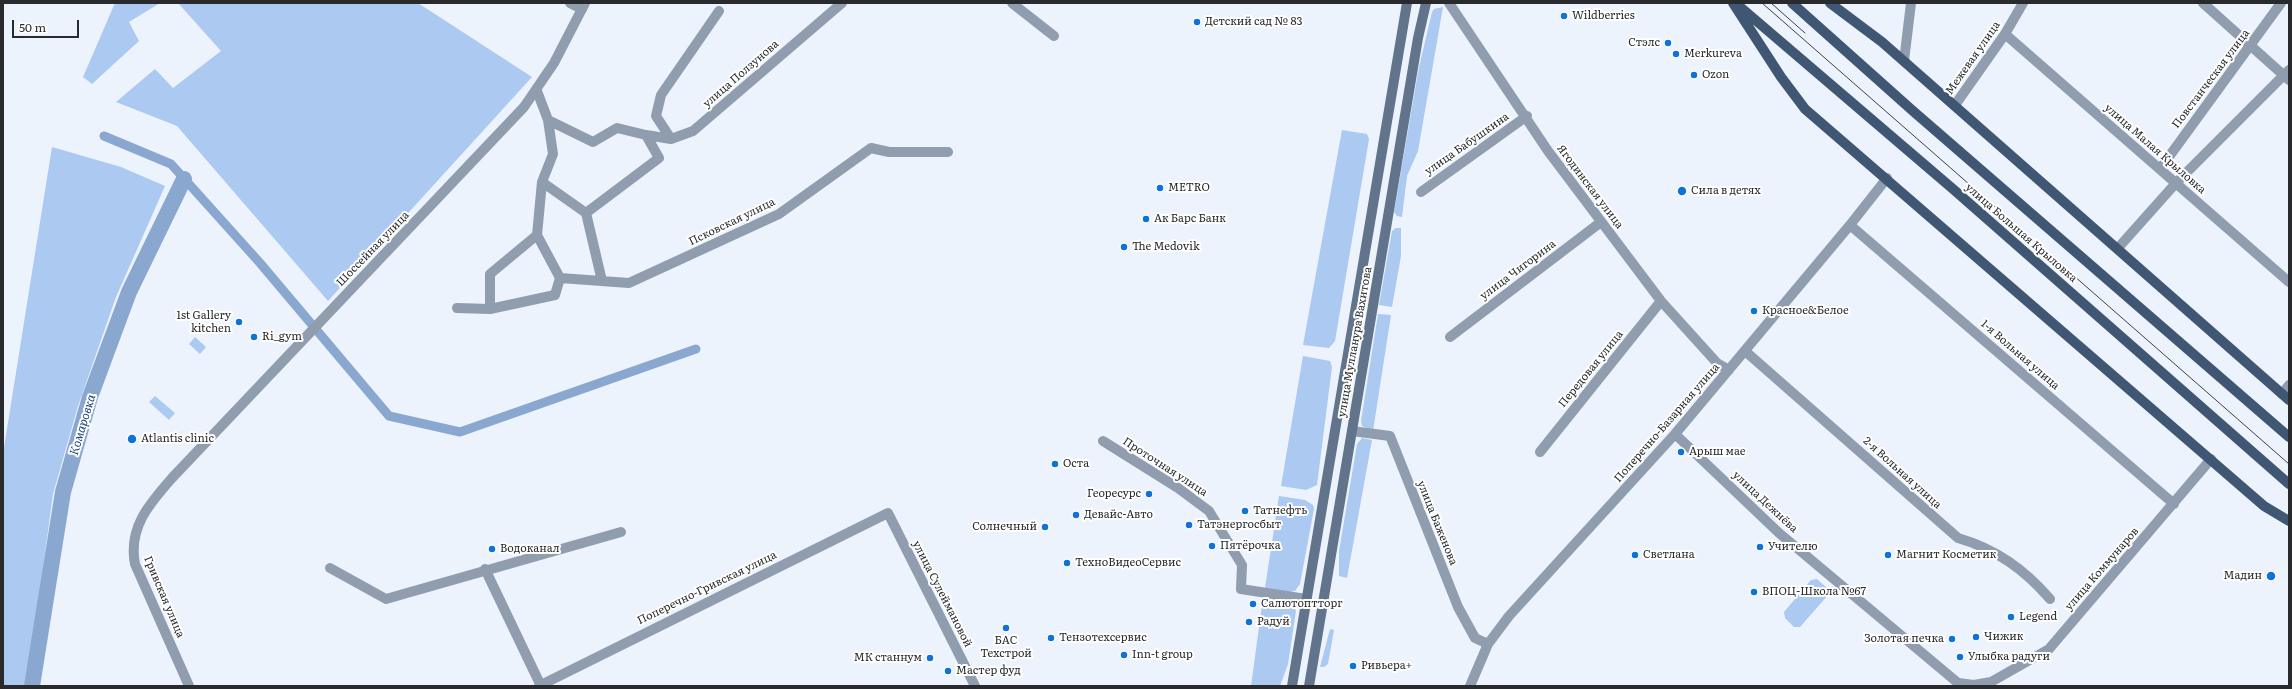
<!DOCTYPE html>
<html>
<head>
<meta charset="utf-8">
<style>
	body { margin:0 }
	#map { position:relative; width:2292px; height:689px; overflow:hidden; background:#ecf3fc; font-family:Literata,serif }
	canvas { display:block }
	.frame { position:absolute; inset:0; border:4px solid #282a2d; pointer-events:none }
	.scale { position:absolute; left:12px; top:20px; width:67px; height:18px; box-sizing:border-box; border:2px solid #282a2d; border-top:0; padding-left:5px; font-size:12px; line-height:14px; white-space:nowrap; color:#282a2d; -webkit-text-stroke:3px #fff; paint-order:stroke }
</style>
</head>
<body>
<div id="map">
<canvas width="2292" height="689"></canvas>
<div class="frame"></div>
<div class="scale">50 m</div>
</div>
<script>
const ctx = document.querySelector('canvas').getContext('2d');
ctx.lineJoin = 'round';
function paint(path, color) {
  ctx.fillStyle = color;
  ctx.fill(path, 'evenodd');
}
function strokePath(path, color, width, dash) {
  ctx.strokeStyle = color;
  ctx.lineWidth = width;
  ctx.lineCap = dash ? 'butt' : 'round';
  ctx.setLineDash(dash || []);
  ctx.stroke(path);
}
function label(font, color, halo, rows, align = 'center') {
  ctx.font = font + ' Literata,serif';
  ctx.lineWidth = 4;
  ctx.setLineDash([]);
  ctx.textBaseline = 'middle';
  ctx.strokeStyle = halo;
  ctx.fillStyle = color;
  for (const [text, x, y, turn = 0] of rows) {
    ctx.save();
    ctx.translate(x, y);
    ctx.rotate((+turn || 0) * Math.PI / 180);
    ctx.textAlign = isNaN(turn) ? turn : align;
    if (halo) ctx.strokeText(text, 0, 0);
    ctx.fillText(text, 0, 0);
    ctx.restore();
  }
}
paint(new Path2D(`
	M115,3H160L129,22L139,41L92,84L83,77Z
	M178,3H418L532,77L328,301L177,126L116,102L155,69L173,88L221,51Z
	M1443,7L1418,151L1407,176L1402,217L1397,216L1394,212L1419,67L1432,12L1434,9Z
	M1342,130L1367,134L1369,139L1335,341L1329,348L1303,345Z
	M52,147L121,167L165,186L116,297L78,406L53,494L27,686H3V454Z
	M1396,228H1401V256L1392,307L1379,305L1392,231Z
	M1378,314L1391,315L1373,431L1362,426L1361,421Z
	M195,337L206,347L200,354L189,344Z
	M1303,356L1330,361L1332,367L1317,485L1306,490L1281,486Z
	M155,396L175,413L169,420L149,402Z
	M1362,438L1372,440L1347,578L1339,576V551L1357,444Z
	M1279,496L1305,500L1313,505L1314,509L1300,584L1295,591L1289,592L1265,588Z
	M1817,579L1827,588L1829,594L1800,627H1794L1785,618L1784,612L1811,580Z
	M1263,598C1274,599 1292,599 1296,611L1288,664L1280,686H1251Z
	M1330,629L1334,630L1328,664L1324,667H1320Z`), '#abc9f1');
strokePath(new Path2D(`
	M104,136L171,164L260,263L389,416L460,432L696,349`), '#8aa8cf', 9);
strokePath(new Path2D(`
	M32,686L63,492L90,397L129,292L184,179`), '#8aa8cf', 16);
strokePath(new Path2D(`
	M570,3L582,9
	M1012,3L1054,36
	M1449,3L1548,151L1661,301L1717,363L1729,370
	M2203,3L2289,80
	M2005,34L2289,282
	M1904,61L1911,3
	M537,91L548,120L553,154L542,182L586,213L659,158L646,135L671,139L693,131L842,3
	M1955,105L2005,34L2023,3
	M548,120L593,142L617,128L646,135
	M671,139L656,116L661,95L719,11
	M2160,169L2281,3
	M542,182L537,235L490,274V309L555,295L560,278L629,283L779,214L871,148L889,152H948
	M1421,192L1527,116
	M586,213L602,281
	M1850,225L2174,504
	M537,235L560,278
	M2118,248L2176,183L2289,70
	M457,308L490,309
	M1450,337L1601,222
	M1745,351L1958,538C1996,549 2024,569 2050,599
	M2282,394L2289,385
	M1352,431L1390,436L1458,607L1475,638L1488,644
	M1675,434L1779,533L1958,683L1974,685L1991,682L2049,649L2211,459
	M1103,441L1178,488L1209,511L1242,565L1241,589L1306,599
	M1540,452L1661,301
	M330,568L386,599L621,532
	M485,569L541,686
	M539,686L888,513L975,686
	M1470,686L1488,644L1509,616L1675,434L1850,225L1887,178`), '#909dae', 10);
strokePath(new Path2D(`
	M189,686L135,564C128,528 149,504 172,478L524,107L554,63L585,3`), '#909dae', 10);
strokePath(new Path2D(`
	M1292,686L1407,3
	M1309,686L1418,38L1426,3`), '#61748c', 10);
strokePath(new Path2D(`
	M1733,3L1781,77L1805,109L2264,506L2289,521
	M1792,3L1913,111L2289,437
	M1830,3L1882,42L2289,400
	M1739,6L1953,189L2289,484`), '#405774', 10);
strokePath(new Path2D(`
	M1762,3L2289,464
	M1771,3L1805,33`), '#3e4044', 1);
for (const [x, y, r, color] of [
	[1564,16,4,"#0e72da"],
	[1197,22,4,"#0e72da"],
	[1668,43,4,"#0e72da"],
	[1676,54,4,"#0e72da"],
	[1694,75,4,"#0e72da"],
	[1160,188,4,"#0e72da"],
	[1682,191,5,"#0e72da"],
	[1146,219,4,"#0e72da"],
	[1124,247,4,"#0e72da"],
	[1754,311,4,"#0e72da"],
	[239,322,4,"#0e72da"],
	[254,337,4,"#0e72da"],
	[132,439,5,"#0e72da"],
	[1681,452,4,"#0e72da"],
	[1055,464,4,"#0e72da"],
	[1149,494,4,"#0e72da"],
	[1245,511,4,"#0e72da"],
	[1076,515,4,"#0e72da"],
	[1189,525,4,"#0e72da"],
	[1045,527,4,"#0e72da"],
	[1212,546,4,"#0e72da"],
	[1760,547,4,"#0e72da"],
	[492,549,4,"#0e72da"],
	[1635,555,4,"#0e72da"],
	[1888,555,4,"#0e72da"],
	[1067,563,4,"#0e72da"],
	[2271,576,5,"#0e72da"],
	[1754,592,4,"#0e72da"],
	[1253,604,4,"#0e72da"],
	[2011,617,4,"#0e72da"],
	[1249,622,4,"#0e72da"],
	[1006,628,4,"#0e72da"],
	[1976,637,4,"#0e72da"],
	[1051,638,4,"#0e72da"],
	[1952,639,4,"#0e72da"],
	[1124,655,4,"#0e72da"],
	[1960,657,4,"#0e72da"],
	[930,658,4,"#0e72da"],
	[1353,666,4,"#0e72da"],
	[948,671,4,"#0e72da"]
]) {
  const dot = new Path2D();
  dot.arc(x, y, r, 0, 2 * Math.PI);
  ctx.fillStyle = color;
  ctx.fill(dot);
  strokePath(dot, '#fff', 1.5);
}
label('11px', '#282a2d', '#fff', [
	["Wildberries",1572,16],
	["Детский сад № 83",1205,22],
	["Стэлс",1660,43,"right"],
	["Merkureva",1684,54],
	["Ozon",1702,75],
	["METRO",1168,188],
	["Сила в детях",1691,191],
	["Ак Барс Банк",1154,219],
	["The Medovik",1132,247],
	["Красное&Белое",1762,311],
	["1st Gallery",231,316,"right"],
	["kitchen",231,329,"right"],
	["Ri_gym",262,337],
	["Atlantis clinic",141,439],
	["Арыш мае",1689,452],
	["Оста",1063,464],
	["Георесурс",1141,494,"right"],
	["Татнефть",1253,511],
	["Девайс-Авто",1084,515],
	["Татэнергосбыт",1197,525],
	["Солнечный",1037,527,"right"],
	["Пятёрочка",1220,546],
	["Учителю",1768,547],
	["Водоканал",500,549],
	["Светлана",1643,555],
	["Магнит Косметик",1896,555],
	["ТехноВидеоСервис",1075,563],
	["Мадин",2262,576,"right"],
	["ВПОЦ-Школа №67",1762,592],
	["Салютоптторг",1261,604],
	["Legend",2019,617],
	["Радуй",1257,622],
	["Чижик",1984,637],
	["Тензотехсервис",1059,638],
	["Золотая печка",1944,639,"right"],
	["БАС",1006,641,"center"],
	["Техстрой",1006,654,"center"],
	["Inn-t group",1132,655],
	["Улыбка радуги",1968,657],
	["МК станнум",922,658,"right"],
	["Ривьера+",1361,666],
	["Мастер фуд",956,671]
], 'left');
label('11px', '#282a2d', '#fff', [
	["Межевая улица",1973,58,-55],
	["улица Ползунова",741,74,-41],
	["Повстанческая улица",2211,79,-53],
	["улица Бабушкина",1467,144,-35],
	["улица Малая Крыловка",2155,149,41],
	["Ягодинская улица",1590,187,53],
	["Псковская улица",732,222,-26],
	["улица Большая Крыловка",2021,233,41],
	["Шоссейная улица",373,249,-46],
	["улица Чигорина",1518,270,-37],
	["улица Мулланура Вахитова",1355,342,-80],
	["1-я Вольная улица",2020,355,41],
	["Передовая улица",1591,369,-51],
	["Поперечно-Базарная улица",1667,423,-49],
	["Проточная улица",1165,467,33],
	["2-я Вольная улица",1902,473,42],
	["улица Дежнёва",1765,502,43],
	["улица Баженова",1437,523,68],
	["улица Коммунаров",2102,569,-49],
	["Поперечно-Гривская улица",707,588,-26],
	["улица Сулеймановой",942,594,63],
	["Гривская улица",164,597,67]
]);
label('italic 12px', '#1d4576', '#fff', [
	["Комаровка",83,425,-73]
]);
</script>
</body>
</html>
